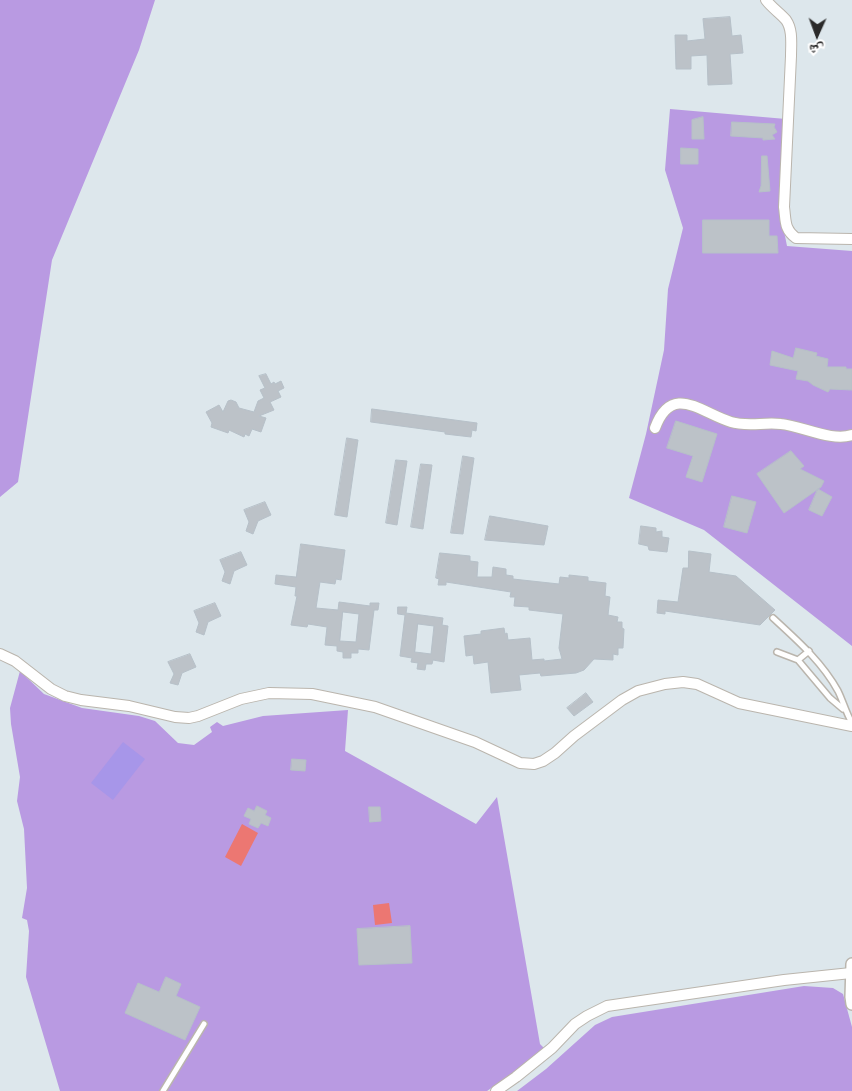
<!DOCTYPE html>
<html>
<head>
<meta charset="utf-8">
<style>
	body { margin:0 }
	#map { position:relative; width:852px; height:1091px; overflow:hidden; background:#dde7ec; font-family:"Open Sans","Noto Naskh Arabic",sans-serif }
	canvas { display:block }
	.north { position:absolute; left:792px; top:10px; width:50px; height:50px; -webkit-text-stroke:4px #fff; paint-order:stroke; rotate:182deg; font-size:14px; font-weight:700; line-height:20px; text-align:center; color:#2a2a2a }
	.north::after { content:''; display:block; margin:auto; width:18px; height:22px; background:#2a2a2a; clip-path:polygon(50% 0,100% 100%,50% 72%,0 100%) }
</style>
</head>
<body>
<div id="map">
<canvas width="852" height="1091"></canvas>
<div class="north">ش</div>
</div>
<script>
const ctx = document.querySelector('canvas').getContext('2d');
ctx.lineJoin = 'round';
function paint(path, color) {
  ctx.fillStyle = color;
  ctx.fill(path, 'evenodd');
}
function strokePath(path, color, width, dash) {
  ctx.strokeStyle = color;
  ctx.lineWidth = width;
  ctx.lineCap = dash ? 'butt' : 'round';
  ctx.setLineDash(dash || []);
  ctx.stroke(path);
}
paint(new Path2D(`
	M0,0H155L139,50L52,260L18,482L0,497Z
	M670,109L786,119L781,216L787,246L852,251V646L704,530L629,498L646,434L664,350L668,289L683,228L665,170Z
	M20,671L44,694L82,708L139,716L155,721L178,743L194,745L212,732L210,727L217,722L223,726L263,716L348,710L345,751L476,824L497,797L540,1044L546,1050L487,1091H60L26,977L29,931L27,920L22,918L27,888L24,829L17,801L20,777L11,724L10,708Z
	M804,986L833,988L843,994L852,1027V1091H517L546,1069L595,1025L612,1017Z`), '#b99ae2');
paint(new Path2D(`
	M123,742L145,759L113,800L91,783Z`), '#a796e9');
paint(new Path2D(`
	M242,824L258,833L241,866L225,857Z
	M389,903L392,923L375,925L373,905Z`), '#ec7772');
const building = new Path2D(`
	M730,17L732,36L741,35L743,53L730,54L732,84L708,85L707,55L691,56V69H676L675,35H687V41L705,39L703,19Z
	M703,117L704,139H692V120Z
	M732,122L775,124L774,127L777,132L772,135L775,139L763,140V138L731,136Z
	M681,148L698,149V164H681Z
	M762,156H767L770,191L759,192L761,186Z
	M703,220H769V236H777L778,253H703Z
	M796,348L817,353L816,356L828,359L827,367H846V369H852V390L830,389L828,392L813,385L808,381L796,379L798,371L770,365L772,351L793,358Z
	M266,374L271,384L274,382L275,384L281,381L284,388L278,391L281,397L270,402L274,410L259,416L266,418L261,432L252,429L249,436L245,434L244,437L229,430L228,433L211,427L212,423L206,412L219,405L223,412L228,401L231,400L236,402L239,408L254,412L258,401L264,398L260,390L265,388L259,376Z
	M372,409L477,423L476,431L472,430L471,437L445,434V432L371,422Z
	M676,421L717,434L702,482L686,477L693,456L667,448Z
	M347,438L358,440L347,517L335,515Z
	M791,451L804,466L800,469L824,481L821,487L784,513L757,474Z
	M463,456L474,458L463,534L451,533Z
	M396,460L407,461L397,525L386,523Z
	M421,464L432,465L423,529L411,527Z
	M818,489L832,497L822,516L809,510Z
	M732,496L756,502L747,533L724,527Z
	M265,502L271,515L258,521L253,534L246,531L249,522L244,510Z
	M490,516L548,526L544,545L485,540Z
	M641,526L656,528V532L662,531V537L669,538L667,552L649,550L648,546L639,544Z
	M301,544L345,550L341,580L336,579L335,584L320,582L316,608L338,610L339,602L370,606V603H379L378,610H374L369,650L358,649V653H351V658H343V652L337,651V646L325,645L327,627L308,624L307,627L291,625L297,596H295L296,587L275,584L276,575L296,577ZM343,612L359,614L356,642L340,641Z
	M689,551L711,554L709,572L736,576L775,610L760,625L665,611V614L657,613L658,600L678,602L683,568H688Z
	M241,552L247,565L234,571L230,584L222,581L225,572L220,560Z
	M440,553L470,556V561L478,562L477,577H492L493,567L506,569V575L513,576V579L559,584L560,577L569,578V575L588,577V581L606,583L605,596L610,597L608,615L618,617L617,622H622V628L624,629L623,648H618V655L613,654V660L594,659L584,670L576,673L541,676L540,673L519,675L521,690L491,693L488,662L474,664L473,655L466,656L464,636L481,634V631L504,628L505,634L507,633L508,640L530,638L532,660L544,659V661L562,659L559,648L563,614L529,610V607L514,606L515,597H510L511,592L446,582V585H438L439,579L436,578Z
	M215,603L221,616L208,622L204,635L196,632L199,623L194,611Z
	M398,607H407L406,613L443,618L442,625L448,626L444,662L433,660L432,664H426L425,670L417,669L418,663L411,662L412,658L400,656L405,615L398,614ZM418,624L434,626L431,654L415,652Z
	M190,654L196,667L182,673L178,685L170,683L174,674L168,662Z
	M586,693L593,702L574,716L567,708Z
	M292,759L306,760L305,771L291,770Z
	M257,806L267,811L265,815L271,818L268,826L261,823L258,828L249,824L251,819L244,816L248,808L254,811Z
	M369,807H380L381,821L370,822Z
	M410,926L412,963L359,965L357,929Z
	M166,977L181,984L176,996L200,1007L185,1040L125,1013L138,983L159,992Z`);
paint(building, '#bcc2c8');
strokePath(building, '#b6c0c8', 1);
const service = new Path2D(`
	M773,618C797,640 822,662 838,691C843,701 846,713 852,723
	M777,652L798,660L830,698L843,709
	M798,660L809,651
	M163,1091L204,1024`);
const minor = new Path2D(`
	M766,0C772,8 780,13 786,20C793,30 791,44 791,56L784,207C786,221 784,229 796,238L852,239
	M655,428C672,382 701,413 731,422C747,427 764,422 781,424C802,426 832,442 852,435
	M0,654L15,661L51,689L65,696L81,700L129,706L175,717L189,718L198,716L241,699L269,693L312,694L375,707L475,742L520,763L534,764L543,761L555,753L574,736L622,700L638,691L665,684L683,682L697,684L739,703L852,726
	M496,1091L516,1077L552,1048L575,1024L587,1016L607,1006L784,980L851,973`);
const tertiary = new Path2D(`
	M852,964L851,997L852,1004`);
strokePath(service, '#bab5ad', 8);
strokePath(minor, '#bab5ad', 12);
strokePath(tertiary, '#bab5ad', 14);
strokePath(service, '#fff', 5);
strokePath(minor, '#fff', 10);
strokePath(tertiary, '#fff', 11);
</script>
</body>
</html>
